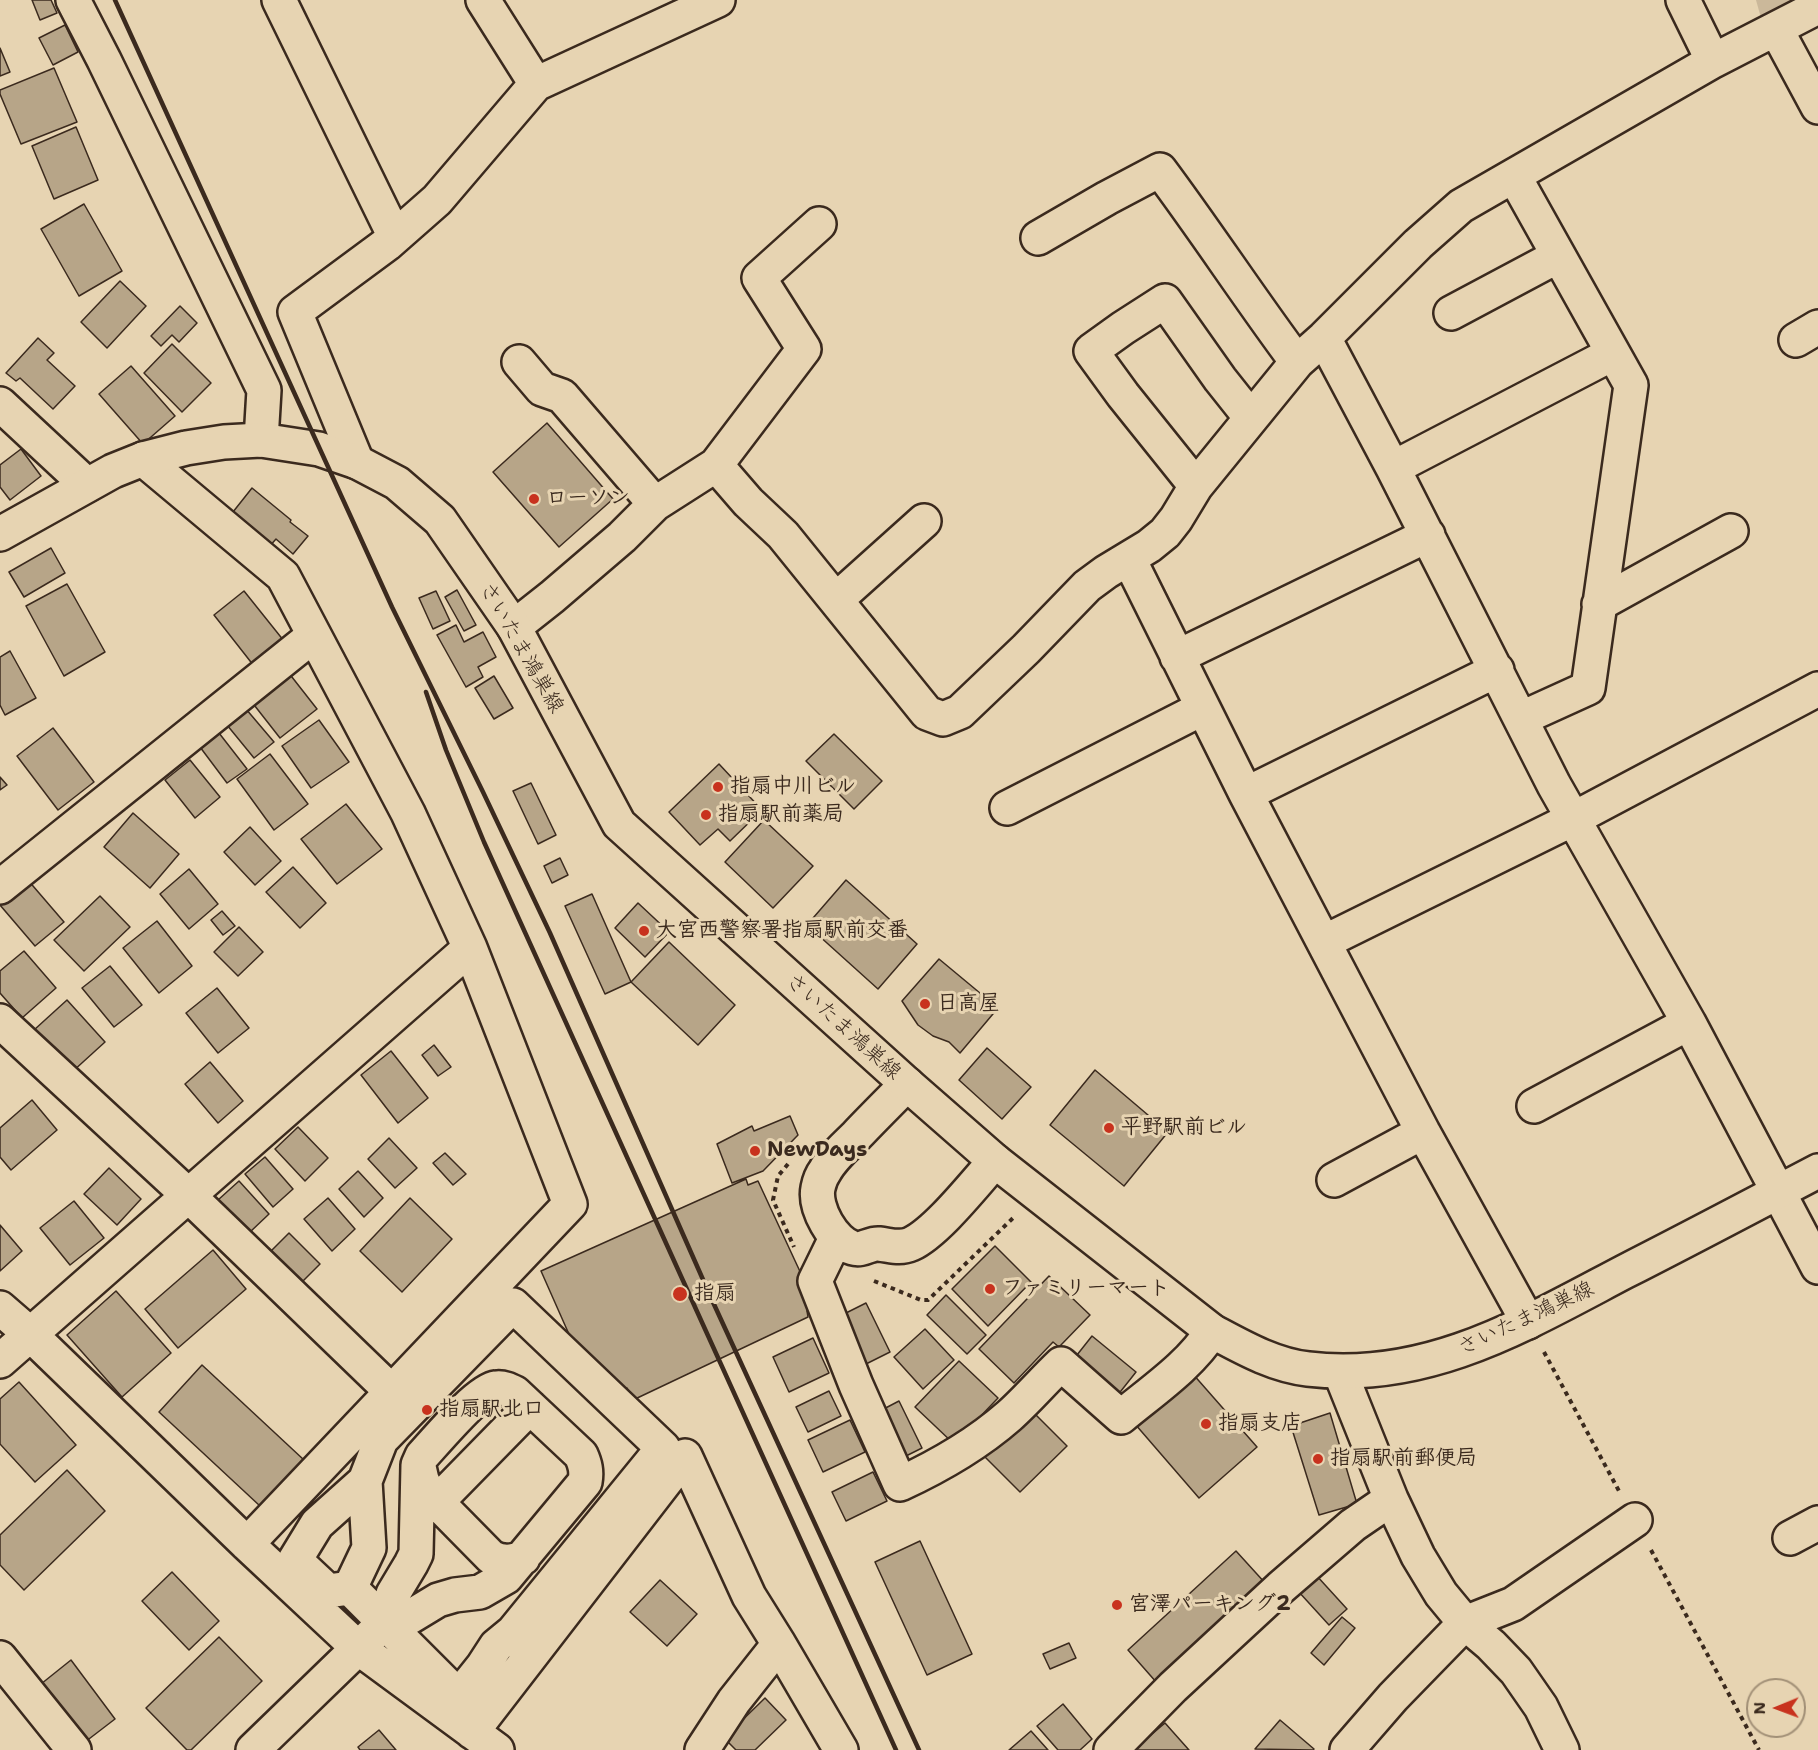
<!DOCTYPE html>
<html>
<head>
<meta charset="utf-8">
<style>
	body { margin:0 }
	#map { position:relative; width:1818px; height:1750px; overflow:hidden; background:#e7d4b2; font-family:"Shantell Sans",sans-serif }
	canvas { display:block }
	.north { position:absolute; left:1746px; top:1678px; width:60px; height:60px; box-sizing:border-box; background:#e7d4b2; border:2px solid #a29077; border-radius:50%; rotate:269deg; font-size:16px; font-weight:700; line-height:24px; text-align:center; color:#3b2a1e }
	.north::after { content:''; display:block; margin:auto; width:21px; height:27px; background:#c8321e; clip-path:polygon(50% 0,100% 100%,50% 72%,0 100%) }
</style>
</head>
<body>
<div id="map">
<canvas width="1818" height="1750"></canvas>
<div class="north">N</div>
</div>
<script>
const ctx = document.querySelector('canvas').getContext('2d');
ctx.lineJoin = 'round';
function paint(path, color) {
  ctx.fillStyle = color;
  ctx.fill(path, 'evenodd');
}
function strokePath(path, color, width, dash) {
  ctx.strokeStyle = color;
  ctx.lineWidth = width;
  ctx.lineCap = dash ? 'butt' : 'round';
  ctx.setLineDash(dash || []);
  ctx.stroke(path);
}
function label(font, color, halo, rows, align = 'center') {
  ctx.font = font + ' "Shantell Sans","Klee One",sans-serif';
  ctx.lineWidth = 6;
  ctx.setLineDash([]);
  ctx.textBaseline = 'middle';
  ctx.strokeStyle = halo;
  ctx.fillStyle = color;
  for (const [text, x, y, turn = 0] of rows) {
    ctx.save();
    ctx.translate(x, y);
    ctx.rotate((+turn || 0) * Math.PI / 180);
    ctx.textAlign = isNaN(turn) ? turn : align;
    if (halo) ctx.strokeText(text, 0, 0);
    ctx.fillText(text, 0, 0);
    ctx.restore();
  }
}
paint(new Path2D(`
	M1756,0H1797L1761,18Z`), '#cbb89a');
const building = new Path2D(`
	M32,0H51L57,13L40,20Z
	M65,25L78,52L53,65L39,38Z
	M0,48L10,72L0,76Z
	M54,68L77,122L21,144L0,94V90Z
	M76,127L98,180L54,199L32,146Z
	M84,204L122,271L79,296L41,229Z
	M120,281L146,306L107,348L81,322Z
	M180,306L197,323L179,342L172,335L161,346L151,336Z
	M38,338L54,353L47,360L75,386L53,409L20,378L16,381L6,373Z
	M172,344L211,383L182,412L144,373Z
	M131,366L175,416L143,444L99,394Z
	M547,423L613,499L559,547L493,472Z
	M21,449L41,476L10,500L0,487V465Z
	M252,488L291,520L290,522L308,536L293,554L276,539L268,548L229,517Z
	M51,548L65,573L24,597L9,572Z
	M67,584L105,652L64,676L26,606Z
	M457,590L476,625L464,631L445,597Z
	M244,591L284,641L254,666L214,615Z
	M436,591L450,621L433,629L419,598Z
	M456,625L464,642L483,632L496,657L478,667L483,677L466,687L437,635Z
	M10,651L36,698L5,715L0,705V657Z
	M288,672L317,709L280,738L251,701Z
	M494,676L513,708L494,719L475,688Z
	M246,709L274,742L254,758L227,725Z
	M319,720L349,762L311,788L282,746Z
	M53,728L94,782L58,810L17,756Z
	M219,733L247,769L227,783L200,747Z
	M834,734L882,781L854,809L806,761Z
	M270,754L308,804L274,830L237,779Z
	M190,760L220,797L195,818L165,780Z
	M719,764L762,810L730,841L718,829L700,845L669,812Z
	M0,777L7,785L0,790Z
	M531,783L556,835L538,844L513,791Z
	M346,804L382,849L337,884L301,839Z
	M133,813L179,854L150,888L104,847Z
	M764,820L813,866L773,908L725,862Z
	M250,827L281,861L255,885L224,852Z
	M560,858L568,875L552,883L544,866Z
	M293,867L326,903L300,928L266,892Z
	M189,869L218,904L189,929L160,894Z
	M27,879L64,922L35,946L0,905V902Z
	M846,880L917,944L878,989L807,925Z
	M592,894L631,982L605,994L565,906Z
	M100,896L130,927L84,971L54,940Z
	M638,903L669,932L645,957L615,928Z
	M222,911L235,926L223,935L211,920Z
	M157,921L192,966L159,993L123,948Z
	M239,927L263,952L238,976L214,952Z
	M669,942L735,1005L698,1045L631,982Z
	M24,951L56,988L22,1018L0,993V971Z
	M939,959L998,1008L960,1053L949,1042L933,1036L918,1025L902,1001Z
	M110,966L142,1005L114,1027L82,988Z
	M217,988L249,1028L218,1053L186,1013Z
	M67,1000L105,1042L72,1072L34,1030Z
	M434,1045L451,1067L438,1076L422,1055Z
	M987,1048L1031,1087L1002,1119L959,1080Z
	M391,1051L428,1098L398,1123L361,1075Z
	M210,1062L243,1101L218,1123L185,1084Z
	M1095,1070L1168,1132L1124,1186L1050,1125Z
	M32,1100L57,1130L11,1170L0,1157V1128Z
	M790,1116L798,1135L763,1171L732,1183L717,1144L752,1126L754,1131Z
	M298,1127L328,1158L305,1181L275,1149Z
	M389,1138L417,1168L395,1188L368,1159Z
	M445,1153L466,1174L453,1185L433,1163Z
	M265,1157L293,1189L273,1207L245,1174Z
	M109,1168L141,1199L117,1225L84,1194Z
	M358,1171L383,1198L364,1217L339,1189Z
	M746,1179L748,1185L758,1181L816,1306L807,1311L808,1317L633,1400L627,1388L599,1402L541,1271Z
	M239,1181L269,1214L249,1233L218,1200Z
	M328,1198L355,1229L332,1251L304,1219Z
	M410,1198L452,1239L402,1292L360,1251Z
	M74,1201L104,1238L70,1265L40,1228Z
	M0,1225L22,1251L0,1271Z
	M289,1233L320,1264L302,1282L271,1251Z
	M995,1246L1031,1282L988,1326L952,1289Z
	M213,1250L246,1289L178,1348L145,1309Z
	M1049,1276L1090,1315L1059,1347L1053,1342L1014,1383L979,1349Z
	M116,1291L171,1353L122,1397L67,1335Z
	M946,1295L986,1335L967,1354L927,1315Z
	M866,1303L890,1352L858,1368L834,1319Z
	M925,1329L954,1360L923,1389L894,1357Z
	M1092,1336L1136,1372L1117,1396L1073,1360Z
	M813,1338L829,1373L789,1392L773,1357Z
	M959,1361L998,1398L954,1444L915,1407Z
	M202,1365L304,1460L260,1506L159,1412Z
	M1192,1373L1257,1447L1199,1498L1135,1424Z
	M19,1382L76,1445L35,1482L0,1444V1399Z
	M829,1391L841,1416L808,1432L796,1407Z
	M899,1401L922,1448L898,1460L876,1413Z
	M1032,1411L1067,1446L1020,1492L985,1457Z
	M1330,1413L1357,1504L1319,1515L1291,1426Z
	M850,1420L865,1452L823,1472L808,1440Z
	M67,1470L105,1511L24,1590L0,1565V1535Z
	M873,1472L887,1501L846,1521L832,1492Z
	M920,1541L972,1654L927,1675L875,1562Z
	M1236,1551L1266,1584L1157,1683L1128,1650Z
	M172,1572L219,1621L189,1650L142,1601Z
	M1316,1575L1347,1609L1329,1625L1298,1591Z
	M660,1580L697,1614L667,1646L630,1612Z
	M1342,1617L1355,1628L1324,1665L1311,1653Z
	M219,1637L262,1681L191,1750H187L146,1708Z
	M1069,1643L1076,1658L1050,1669L1043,1654Z
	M71,1660L115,1719L85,1742L41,1684Z
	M765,1698L786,1720L755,1750H736L724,1738Z
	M1063,1704L1092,1739L1080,1750H1058L1037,1726Z
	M1280,1720L1314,1749L1313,1750L1255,1749Z
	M1165,1723L1189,1750H1133Z
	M379,1730L396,1750H360L358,1747Z
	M1031,1731L1048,1750H1009Z`);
paint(building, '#b7a588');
strokePath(building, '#3b2a1e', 1.5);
const minor = new Path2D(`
	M73,0L104,60L264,390L261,440
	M279,0L395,237
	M483,0L536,84
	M1683,0L1713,61
	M1776,29L1818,107
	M1514,176L1631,385L1588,688L1522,718
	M1038,238L1107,198L1160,170C1207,233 1250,299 1297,362
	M1451,313L1558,256
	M1324,338L1393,468L1554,785L1689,1023L1818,1267
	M1796,340L1818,327
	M519,362L542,389L562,396L655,504
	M0,404L87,485
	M143,459L283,576L408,813L470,948L570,1204L247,1544
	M357,462L295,312L387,244L437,200L536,84L718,0
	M716,465L804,349L759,278L819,224
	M1393,468L1612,354
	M1196,486L1123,395L1091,351L1123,328L1165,301L1220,379L1251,418
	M1129,559L1246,794L1423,1132L1528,1322
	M836,600L924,521
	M1599,604L1731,531
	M514,627L552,597L622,537L655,504L716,465L748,502L783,535L927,713L943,719L960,712L1026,649L1087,586L1106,572L1149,546L1165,533L1176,519L1196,486L1297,362L1324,338L1418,244L1461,206L1713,61L1818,7
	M1177,657L1428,535
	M1246,794L1497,670
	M1007,808L1203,708
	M0,887L313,636
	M1324,942L1573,819L1818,689
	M0,1021L188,1195L392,1392
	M907,1084C889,1102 872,1119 855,1137C845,1147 832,1158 825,1171C822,1175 819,1183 818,1188C814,1208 833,1242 853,1248C863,1251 870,1243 879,1244C890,1245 900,1249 911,1244C937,1232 975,1183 995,1161
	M1534,1106L1689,1023
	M1334,1180L1423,1132
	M836,1238L815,1281L856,1385L900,1484C939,1466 977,1444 1009,1416C1027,1400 1044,1380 1061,1364L1121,1417C1152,1391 1190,1366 1212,1331
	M0,1308L30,1334L247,1544L357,1647L497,1750
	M0,1361L470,948
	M419,1467L422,1480L428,1493L491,1557C503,1563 511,1562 523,1558
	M1391,1499L1418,1556L1441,1594L1465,1623L1491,1645L1516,1671L1541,1707L1562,1750
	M436,1503L530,1407
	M1790,1538L1818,1523
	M295,1560L317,1524L365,1481L381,1440L513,1305L663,1448L513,1632L496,1646L483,1666L459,1696
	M296,1561L328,1591L350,1588L475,1713
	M350,1588L369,1548L365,1481
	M0,1658L74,1750
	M472,1732L685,1456L749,1596L779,1644L841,1750
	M253,1750L385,1622L393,1594L411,1564L416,1554L418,1465L422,1456C436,1441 478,1390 496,1388C503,1387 509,1390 515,1393L581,1455C585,1464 587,1471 585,1482L506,1577L480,1592L455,1595L438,1600L405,1620L385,1622
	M702,1750L734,1701L779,1644
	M1111,1750L1173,1687L1280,1588L1353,1525L1391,1499L1340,1372
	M1347,1750L1393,1697L1465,1623L1513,1604L1635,1520`);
const major = new Path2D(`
	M0,534L113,471L143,459L186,448L224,442L261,440L319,449L357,462L397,483L440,520L514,627L619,824L907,1084L995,1161L1212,1331C1242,1347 1273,1365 1308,1369C1427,1383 1523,1325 1624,1272C1689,1239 1753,1205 1818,1171`);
strokePath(minor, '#3b2a1e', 38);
strokePath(major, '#3b2a1e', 38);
strokePath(new Path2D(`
	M788,1164L778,1176L773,1200L794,1247
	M874,1281L921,1300H928L1013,1218
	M1544,1352L1619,1491
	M1651,1550L1759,1750`), '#3b2a1e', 4, [4.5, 4.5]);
strokePath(minor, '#e7d4b2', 33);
strokePath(major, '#e7d4b2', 33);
strokePath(new Path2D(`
	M115,0L392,607L483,792L550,933L712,1300L919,1750
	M426,692L446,750L484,842L896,1750`), '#3b2a1e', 4.5);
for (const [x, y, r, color] of [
	[534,499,6,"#c8321e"],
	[718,787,6,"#c8321e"],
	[706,815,6,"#c8321e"],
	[644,931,6,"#c8321e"],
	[925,1004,6,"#c8321e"],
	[1109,1128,6,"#c8321e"],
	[755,1151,6,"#c8321e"],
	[990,1289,6,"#c8321e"],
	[680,1294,8,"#c8321e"],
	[427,1410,6,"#c8321e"],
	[1206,1424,6,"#c8321e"],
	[1318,1459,6,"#c8321e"],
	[1117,1605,6,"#c8321e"]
]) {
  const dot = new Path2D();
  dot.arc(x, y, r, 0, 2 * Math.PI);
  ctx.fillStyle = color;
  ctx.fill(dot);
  strokePath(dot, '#e7d4b2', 2);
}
label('bold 21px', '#3b2a1e', '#e7d4b2', [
	["ローソン",546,499],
	["指扇中川ビル",730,787],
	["指扇駅前薬局",718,815],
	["大宮西警察署指扇駅前交番",656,931],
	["日高屋",937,1004],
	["平野駅前ビル",1121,1128],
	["NewDays",767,1151],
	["ファミリーマート",1002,1289],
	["指扇",694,1294],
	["指扇駅北口",439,1410],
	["指扇支店",1218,1424],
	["指扇駅前郵便局",1330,1459],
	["宮澤パーキング2",1129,1605]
], 'left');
label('21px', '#3b2a1e', '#e7d4b2', [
	["さいたま鴻巣線",521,648,60],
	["さいたま鴻巣線",843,1027,42],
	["さいたま鴻巣線",1526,1319,-25]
]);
</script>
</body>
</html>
